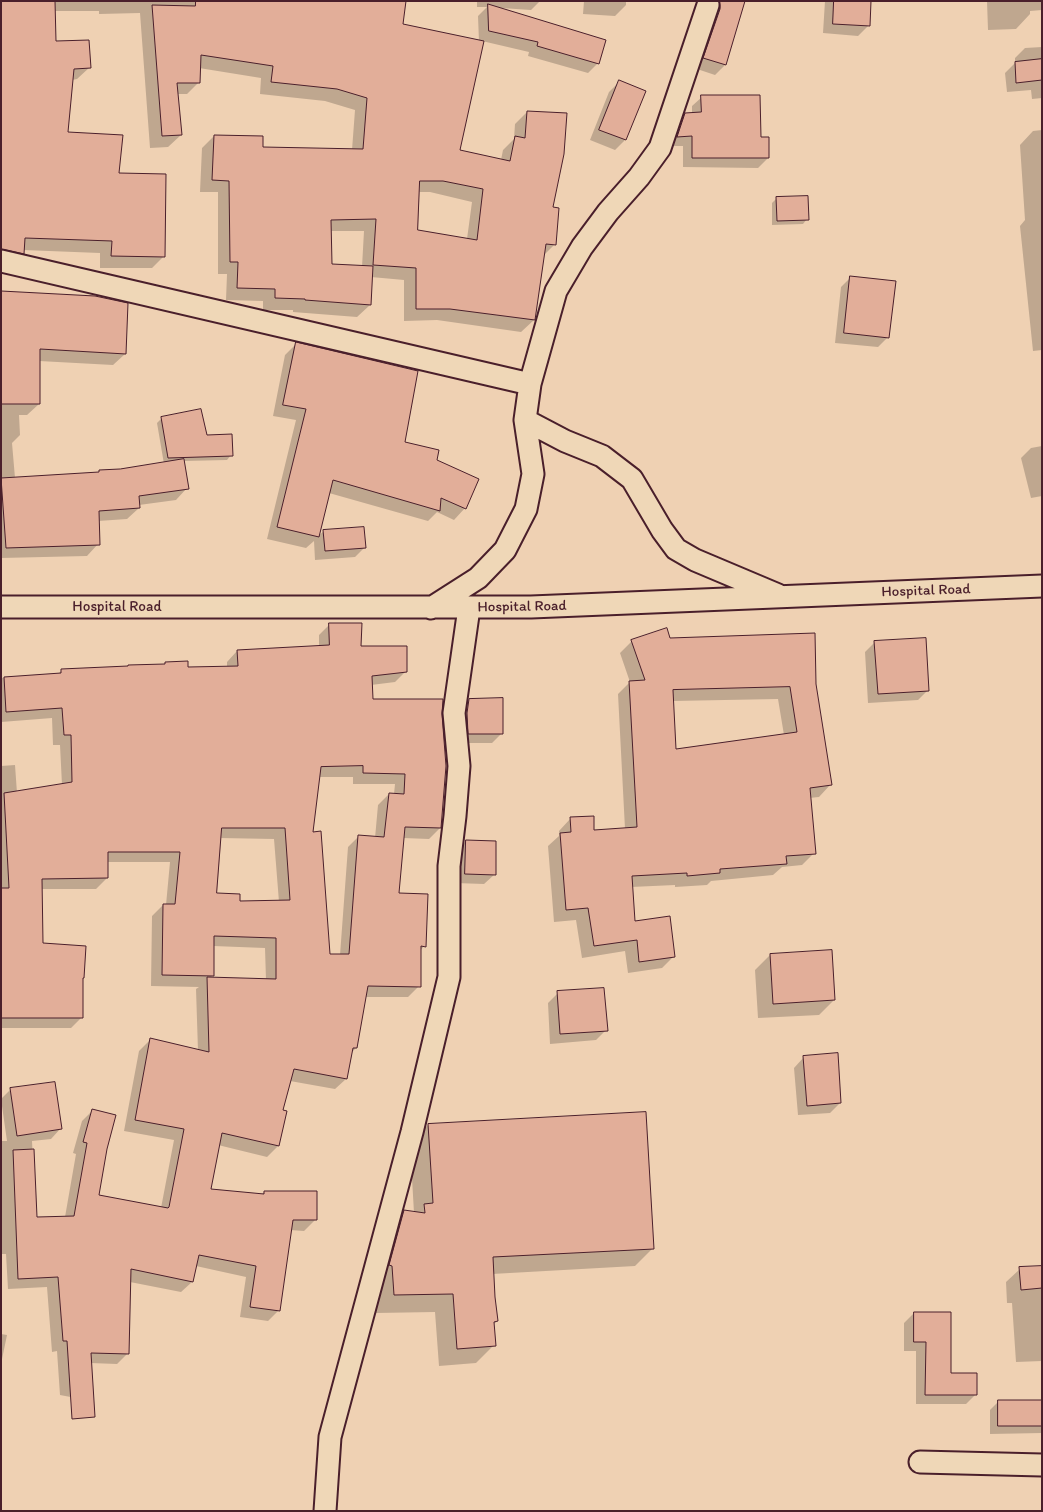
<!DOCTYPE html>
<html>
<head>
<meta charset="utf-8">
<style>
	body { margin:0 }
	#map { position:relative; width:1043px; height:1512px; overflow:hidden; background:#efd1b3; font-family:Itim,sans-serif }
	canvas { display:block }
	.frame { position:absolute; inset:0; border:2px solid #4a1f2b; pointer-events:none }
</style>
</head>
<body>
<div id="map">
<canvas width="1043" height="1512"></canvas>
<div class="frame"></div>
</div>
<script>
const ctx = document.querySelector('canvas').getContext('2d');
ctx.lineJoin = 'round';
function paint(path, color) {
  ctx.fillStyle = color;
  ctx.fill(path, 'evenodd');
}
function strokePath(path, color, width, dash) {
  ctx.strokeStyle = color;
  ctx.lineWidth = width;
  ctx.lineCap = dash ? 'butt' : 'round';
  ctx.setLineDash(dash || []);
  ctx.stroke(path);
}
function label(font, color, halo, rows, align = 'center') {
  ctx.font = font + ' Itim,sans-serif';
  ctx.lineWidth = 4.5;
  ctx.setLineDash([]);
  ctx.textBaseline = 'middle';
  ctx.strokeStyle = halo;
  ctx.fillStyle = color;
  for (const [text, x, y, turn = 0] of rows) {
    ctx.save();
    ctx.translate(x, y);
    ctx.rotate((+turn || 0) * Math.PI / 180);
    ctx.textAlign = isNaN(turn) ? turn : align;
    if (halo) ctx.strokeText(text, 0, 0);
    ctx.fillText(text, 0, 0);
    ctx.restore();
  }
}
paint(new Path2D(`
	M1,1H405L402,25L479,42L478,16L487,7H477V1H540L531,10L501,8L598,63L588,73L528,56L529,52L482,41L458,151L501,160L503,150L514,139L515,124L527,112L552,208L554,245L543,256L534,320L521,332L437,320L404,321V280L371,277L370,305L357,317L293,312V310H263V301L226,300L227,274H218V192H200L202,148L214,136L262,148L352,150L355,110L325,101L260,94L261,78L199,68V82L187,94H177L181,135L168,147L150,148L140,13L99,14V11H54L55,43L90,67L77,79L72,80L67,133L118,175L164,256L152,268H100V253L23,250V253L10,265L1,264ZM418,192H430L472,202L467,239L417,231ZM330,231H364L362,267L331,265Z
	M584,1H626V5L615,16L583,14Z
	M706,1H744L725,65L715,75L694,68Z
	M825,1H870L868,26L858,36L823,33Z
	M987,1H1042V10L1030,11V14L1016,29L988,30Z
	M1042,47V98L1032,99L1031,90L1007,92L1005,73L1015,63V58L1025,48Z
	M619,82L644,92L625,140L615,150L590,140L609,92Z
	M702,97L759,139L768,158L758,168L683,167V146H668L676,124L686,114H692V106Z
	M1042,130V350L1033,351L1020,226L1025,220L1020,145L1033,131Z
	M776,199L807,219L803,224L772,225V203Z
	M851,277L888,337L878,347L835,343L841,287Z
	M1,292L125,354L113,365L39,361V404L27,415H19L20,435L12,443L15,478L98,474L164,464L157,423L161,419L200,411L206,436L231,455L227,460L183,461L187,488L176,500L139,505V508L127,519L98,521V544L87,556L1,558Z
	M296,344L404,443L435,461L465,508L454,520L437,512L428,521L329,493L317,537L324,531L365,547L355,557L315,560L314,541L306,548L267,539L296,420L273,416L285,355Z
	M1042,446V496L1031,498L1021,458L1031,448Z
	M330,624L360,647L406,671L395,682L371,685L372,700L440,828L429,839L403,838L398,894L424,946L420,951L419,986L408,997H365L356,1048L351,1053L346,1079L335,1089L290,1081L281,1111L278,1146L267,1157L218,1145L209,1190L261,1195L264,1192L315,1220L304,1231L290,1230L279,1310L268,1321L240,1317L246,1277L196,1266L192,1282L181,1292L130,1282L128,1353L117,1364L90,1363L81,1399L60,1395L57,1351L52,1352L47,1287L8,1289L6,1254H1V1141H7L1,1099L11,1089L61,1128L51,1139L32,1141L36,1218L65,1217L76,1154L73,1153L82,1121L93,1110L106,1149L98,1196L161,1208L174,1140L124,1131L139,1051L150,1040L198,1051L196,989L199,987L151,986L152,916L163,905H166L170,862H107V878L96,889H41L42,944L82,1017L71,1028H1V766L15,765L17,793L62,785L60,745H53L52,718L1,722V678L58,674L61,671L164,665L165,663L187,669L227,667V662L237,651L319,647V635ZM318,777H353V784H395L394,794H389L378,805L375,838L359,836L348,847L340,955H328L312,833ZM220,838L274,839L279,902H239L215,894ZM213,946L265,948L266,980L209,979L212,976Z
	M669,639L815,684L831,784L819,797L809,798L814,853L802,865L782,867L773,875L711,881L707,885L675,887V885L631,887L634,923L674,956L662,968L628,973L625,951L582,958L576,920L554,922L548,846L559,836V831L571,818L593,832L625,829L618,694L630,682L620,653L632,641ZM778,699L784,735L675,751L672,701Z
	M875,642L928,690L918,700L868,703L865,652Z
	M469,700L502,733L492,743H459V710Z
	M466,841L495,874L484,884L455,883L456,851Z
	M770,955L834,1000L819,1015L758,1018L755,970Z
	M558,993L606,1030L596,1040L550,1044L548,1003Z
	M804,1057L840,1103L830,1113L798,1115L794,1068Z
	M428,1125L653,1248L635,1266L492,1274L497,1321L493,1325L494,1345L476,1363L439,1366L435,1312L376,1313L375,1283L386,1230L404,1212L414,1213L410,1143Z
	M1042,1267V1361L1016,1362L1012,1303H1007L1006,1282L1020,1269Z
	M914,1313L950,1374L976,1394L966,1404H916V1351H904V1323Z
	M1,1334L7,1335L1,1364Z
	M998,1402L1042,1407V1433L990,1434V1410Z`), '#0003');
const building = new Path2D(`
	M1,1H55L56,41L89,40L91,68L74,69L68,132L123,135L119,173L166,174L165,257L111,256L112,241L25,238L24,254L1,249Z
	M196,1H406L403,24L484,41L460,150L510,161L515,136L525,138L527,111L567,113L564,154L553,207L559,208L556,245L546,244L535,320L450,309H416V268L373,265L376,219L331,220L332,264L373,266L371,305L305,300V299L275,298V289L237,288L238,262H230L229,181L212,180L214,135L263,136V147L363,149L367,98L337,89L271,82L273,66L201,55L200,83H177L182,135L162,136L152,5L195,6ZM420,181H443L483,189L477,240L418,230Z
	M720,1H745L726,65L703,58L720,9Z
	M834,1H871L870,26L833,24Z
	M488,4L606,40L599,64L537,46L538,42L489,31Z
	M1042,59V80L1016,83L1015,62Z
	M619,80L646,91L626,140L599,130Z
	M701,95H760L761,137H769V158H692V136L677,137L685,113L701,112Z
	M808,196L809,220L777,221L776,197Z
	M850,276L896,281L889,338L844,333Z
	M1,291L95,296L128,303L126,354L40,349V404H1Z
	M296,342L418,371L405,442L439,450L437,460L479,479L466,509L441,498L440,511L333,480L319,537L277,527L306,409L283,405Z
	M201,409L207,435L232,434L233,456L168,458L161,417Z
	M184,459L189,489L139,496L140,508L99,511L100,545L6,548L1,478L99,472V470L120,469Z
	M364,527L366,548L325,551L323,530Z
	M329,623H362L361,646H407V672L372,676L373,699H443L442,714L446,766L441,828L405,827L399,893L428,894L426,947L421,946V987L368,986L357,1048H353L347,1079L294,1069L283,1110L287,1111L279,1146L222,1133L211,1189L264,1194V1191H317V1220H293L280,1311L250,1307L256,1266L199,1255L193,1282L131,1269L129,1354L91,1353L95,1417L72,1419L67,1341H63L58,1277L18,1279L13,1150L34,1149L37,1217L74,1216L87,1143L83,1142L92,1109L116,1115L107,1149L99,1195L168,1208L169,1207L184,1129L135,1120L150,1038L209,1052L207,977L276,979V938L214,936V976L162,975L163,904H175L180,852H108V878L42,879L43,943L86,946L84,978H83V1018H1V888H9L4,793L72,782L71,735H64L62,708L6,712L4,677L61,673V669L128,666V665L165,664V662L188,661V667L238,666L237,650L329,645ZM363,766V773L405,774L404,794L389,793L384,837L358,835L349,954H330L321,831L313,832L321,767ZM222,828H285L290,900L240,901V894L217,893Z
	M667,628L670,638L815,633L816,684L832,785L810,788L816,854L786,856L787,864L720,869V873L687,876V873L632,876L635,921L670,916L675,957L639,962L637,940L594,946L588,908L566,910L560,833L571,832L570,817L594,816V830L637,827L629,681L645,680L631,640ZM790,687L797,732L676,749L673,690Z
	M926,638L929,691L878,694L874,641Z
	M503,698V734H468L467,713L469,699Z
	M466,840L496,841V875L465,874Z
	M832,950L835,1000L773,1004L770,954Z
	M604,988L608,1031L560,1034L557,991Z
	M838,1053L841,1103L807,1106L803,1056Z
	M55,1082L62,1129L17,1136L10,1088Z
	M646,1112L654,1249L493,1257L495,1297L498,1321L494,1322L496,1346L457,1349L453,1294L394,1295L392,1266L389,1265L404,1210L425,1213L424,1204L433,1203L428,1124Z
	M1042,1266V1288L1021,1290L1019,1267Z
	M914,1312H951V1373H977V1395H925L926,1342H914Z
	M998,1400H1042V1426H998Z`);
paint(building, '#e2ae99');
strokePath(building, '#4a1f2b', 1);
const minor = new Path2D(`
	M1,261L530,384L525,420L533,474L526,509L505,550L478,578L431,608
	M530,384L556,291L582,247L608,212L639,177L660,148L708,5
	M525,420L565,441L602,456L632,479L662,530L676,549L695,560L778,595
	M1,607H531L1042,586
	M920,1462L1042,1465
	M325,1511L330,1437L412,1132L449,977V866L455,816L459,766L454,713L469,608`);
strokePath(minor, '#4a1f2b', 25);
strokePath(minor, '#efd7b7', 21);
label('15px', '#4a1f2b', '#efd7b7', [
	["Hospital Road",926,591,-2],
	["Hospital Road",117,607],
	["Hospital Road",522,607,-1]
]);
</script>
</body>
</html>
